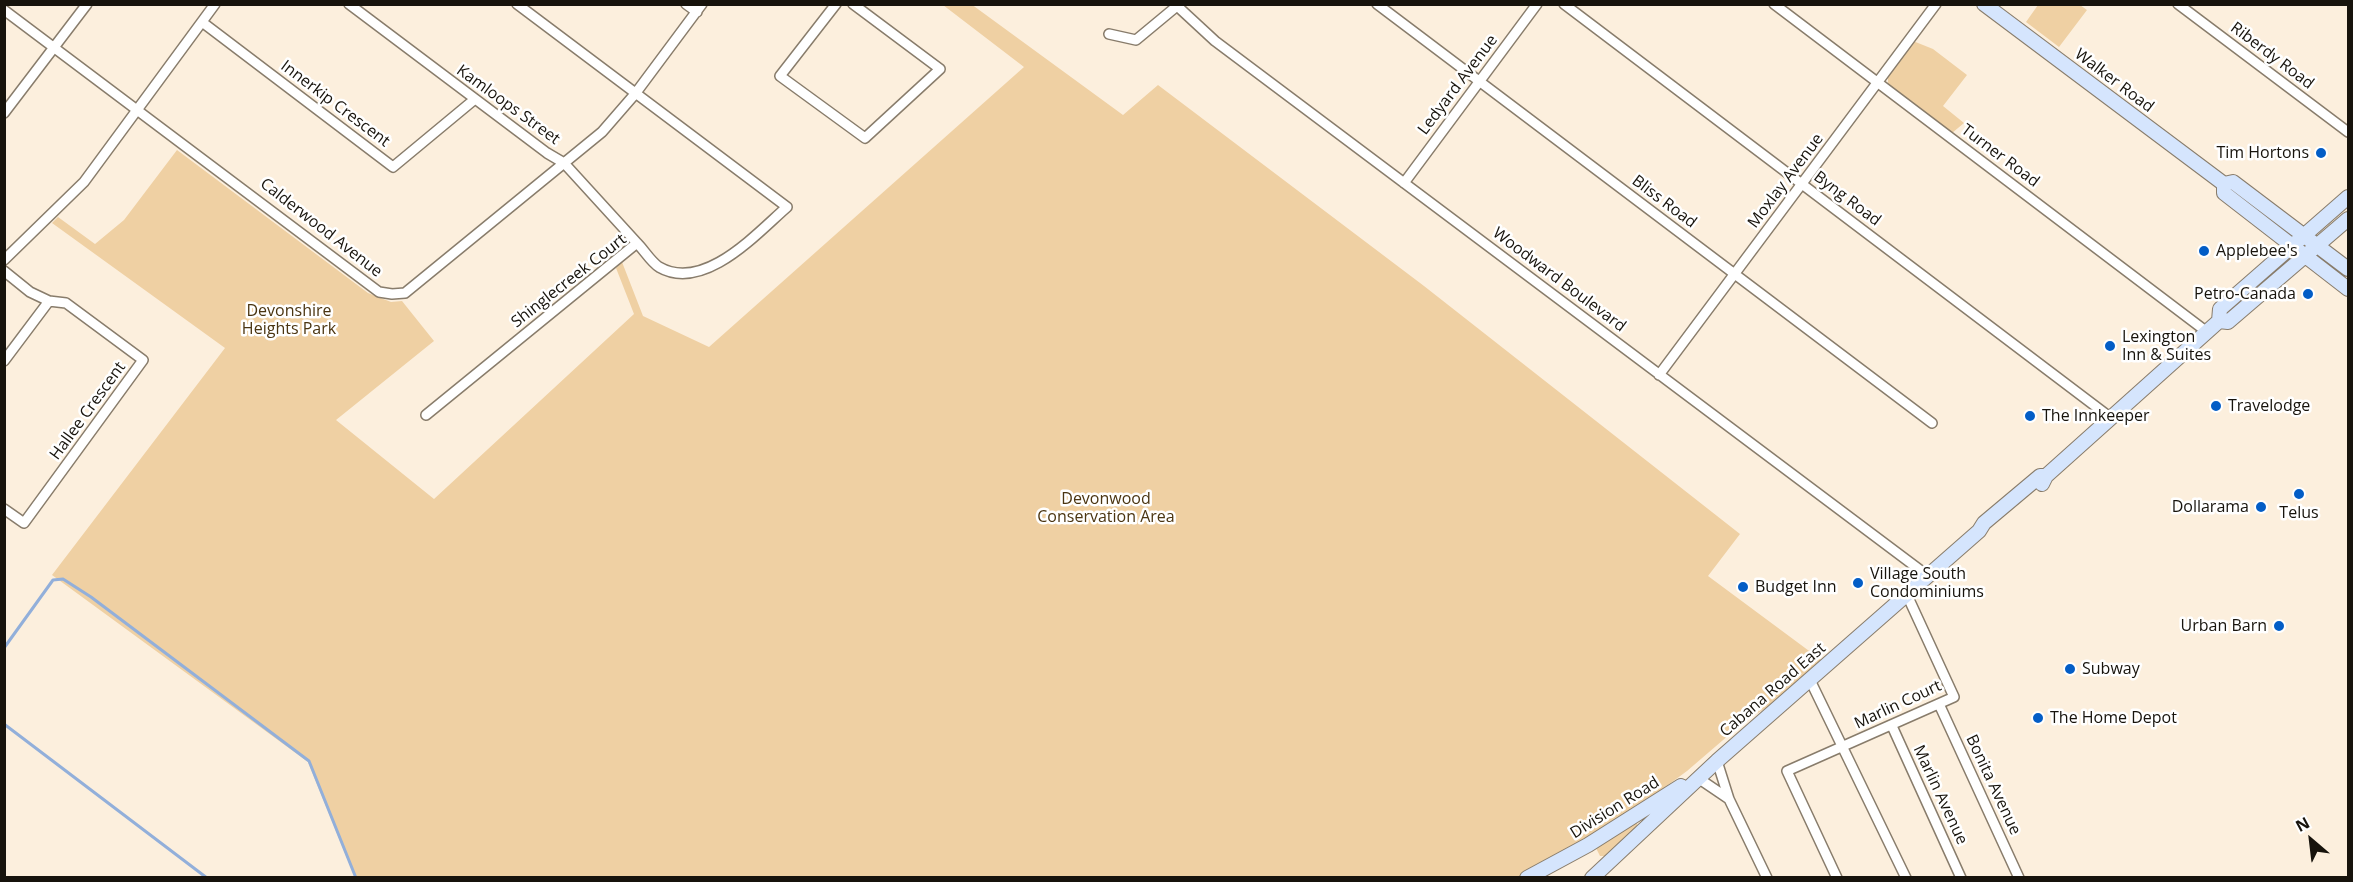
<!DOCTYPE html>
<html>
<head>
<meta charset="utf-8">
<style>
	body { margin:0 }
	#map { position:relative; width:2353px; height:882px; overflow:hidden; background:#fcefdd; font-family:"Open Sans",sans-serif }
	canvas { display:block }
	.frame { position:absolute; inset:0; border:6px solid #17130c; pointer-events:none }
	.north { position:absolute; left:2281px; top:810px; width:60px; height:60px; -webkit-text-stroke:4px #fff; paint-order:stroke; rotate:332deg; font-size:16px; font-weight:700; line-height:24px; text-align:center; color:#17130c }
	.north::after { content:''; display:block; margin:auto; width:21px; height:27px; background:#17130c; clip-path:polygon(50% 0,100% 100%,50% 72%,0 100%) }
</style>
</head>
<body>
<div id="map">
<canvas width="2353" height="882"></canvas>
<div class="frame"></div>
<div class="north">N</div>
</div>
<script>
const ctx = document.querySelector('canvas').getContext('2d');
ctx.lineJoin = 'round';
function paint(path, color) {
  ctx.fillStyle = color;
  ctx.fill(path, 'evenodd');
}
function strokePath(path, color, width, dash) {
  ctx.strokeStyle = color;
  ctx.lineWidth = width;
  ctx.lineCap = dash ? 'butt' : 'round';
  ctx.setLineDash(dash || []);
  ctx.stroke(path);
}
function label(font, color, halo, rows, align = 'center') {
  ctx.font = font + ' "Open Sans",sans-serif';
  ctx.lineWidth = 5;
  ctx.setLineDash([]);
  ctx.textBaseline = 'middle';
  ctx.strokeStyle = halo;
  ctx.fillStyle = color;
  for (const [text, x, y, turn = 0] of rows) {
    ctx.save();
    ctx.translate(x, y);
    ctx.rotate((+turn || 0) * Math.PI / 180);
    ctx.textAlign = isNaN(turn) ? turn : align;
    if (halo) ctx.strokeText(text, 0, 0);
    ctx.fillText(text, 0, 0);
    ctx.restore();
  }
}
paint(new Path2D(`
	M971,4L1123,115L1158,85L1424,286L1740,534L1708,576L1824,662L1786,695L1744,722L1687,771L1627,815L1518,877L355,878L308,762L52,575L225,348L52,223L58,217L95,244L124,220L177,150L368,293L391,302L402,301L434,341L336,420L434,499L634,314L616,268L622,262L643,316L709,347L1024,67L943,5Z
	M2038,5H2080L2087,10L2059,47L2026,22Z
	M1913,41L1933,49L1967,75L1943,106L1964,123L1952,133L1888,86V75Z
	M1636,822L1638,826L1606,856H1600L1596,848Z`), '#efd0a3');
strokePath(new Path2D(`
	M4,648L53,580L63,579L91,597L309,761L356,878
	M4,724L207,878`), '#92afda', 3);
const street = new Path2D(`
	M349,4L547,153L564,163L637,243
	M686,4L697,12
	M836,4L780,76L865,138L940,69L853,4
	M1175,4L1215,41L1928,576
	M1377,4L1932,423
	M1564,4L2111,418
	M1774,4L2207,332
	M2178,4L2348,132
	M4,10L379,292L392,294L405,293L602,132L635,94L702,4
	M202,22L393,167L475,99
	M1109,34L1136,40L1177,6
	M4,113L87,4
	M1404,183L1537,4
	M4,260L84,182L215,4
	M4,271L30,292L49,301L66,303L143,360L24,523L4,509
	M4,361L49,301
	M1659,375L1936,4
	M426,415L637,243C644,250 651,262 659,267C704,293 757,233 787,207L517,4
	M1810,680L1906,878
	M1939,704L2019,878
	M1892,726L1961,878
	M1717,761L1729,799L1767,878
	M1698,778L1729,799
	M1837,878L1787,771L1954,697L1907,595`);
const secondary = new Path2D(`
	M1984,4L2224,184L2233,182L2348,269
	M2224,184V193L2348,289
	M2219,321L2220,309L2348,197
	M2042,484L2046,476L2219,321L2228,322L2348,219
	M1527,878L1588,845L1681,786
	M1592,878L1717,761L1979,531L1984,523L2040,476H2046`);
strokePath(street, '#887c6b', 12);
strokePath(secondary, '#887c6b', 16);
strokePath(street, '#fff', 9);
strokePath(secondary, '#d5e5fd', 14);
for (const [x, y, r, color] of [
	[2321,153,6,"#035dc6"],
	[2204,251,6,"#035dc6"],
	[2308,294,6,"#035dc6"],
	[2110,346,6,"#035dc6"],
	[2216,406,6,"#035dc6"],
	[2030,416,6,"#035dc6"],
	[2299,494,6,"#035dc6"],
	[2261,507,6,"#035dc6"],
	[1858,583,6,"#035dc6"],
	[1743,587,6,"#035dc6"],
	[2279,626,6,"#035dc6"],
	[2070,669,6,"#035dc6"],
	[2038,718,6,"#035dc6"]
]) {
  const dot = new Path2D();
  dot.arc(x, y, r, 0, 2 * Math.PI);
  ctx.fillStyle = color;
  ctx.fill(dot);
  strokePath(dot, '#fff', 2);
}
label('16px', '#17130c', '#fff', [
	["Riberdy Road",2272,56,37],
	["Walker Road",2114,81,37],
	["Ledyard Avenue",1458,85,-53],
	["Innerkip Crescent",335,104,37],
	["Kamloops Street",508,105,36],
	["Turner Road",2000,156,37],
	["Moxlay Avenue",1786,181,-53],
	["Byng Road",1847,199,37],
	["Bliss Road",1664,202,37],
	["Calderwood Avenue",321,228,38],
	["Woodward Boulevard",1559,280,37],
	["Shinglecreek Court",569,281,-38],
	["Hallee Crescent",88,411,-54],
	["Cabana Road East",1773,690,-41],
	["Marlin Court",1898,705,-25],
	["Bonita Avenue",1993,785,65],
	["Marlin Avenue",1940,795,65],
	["Division Road",1615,808,-32]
]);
label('16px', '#17130c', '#fff', [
	["Tim Hortons",2309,153,"right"],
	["Applebee's",2216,251],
	["Petro-Canada",2296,294,"right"],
	["Lexington",2122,337],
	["Inn & Suites",2122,355],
	["Travelodge",2228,406],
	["The Innkeeper",2042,416],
	["Dollarama",2249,507,"right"],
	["Telus",2299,513,"center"],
	["Village South",1870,574],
	["Condominiums",1870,592],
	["Budget Inn",1755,587],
	["Urban Barn",2267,626,"right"],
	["Subway",2082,669],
	["The Home Depot",2050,718]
], 'left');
label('16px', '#4b3511', '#fff', [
	["Devonshire",289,311],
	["Heights Park",289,329],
	["Devonwood",1106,499],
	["Conservation Area",1106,517]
]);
</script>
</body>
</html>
